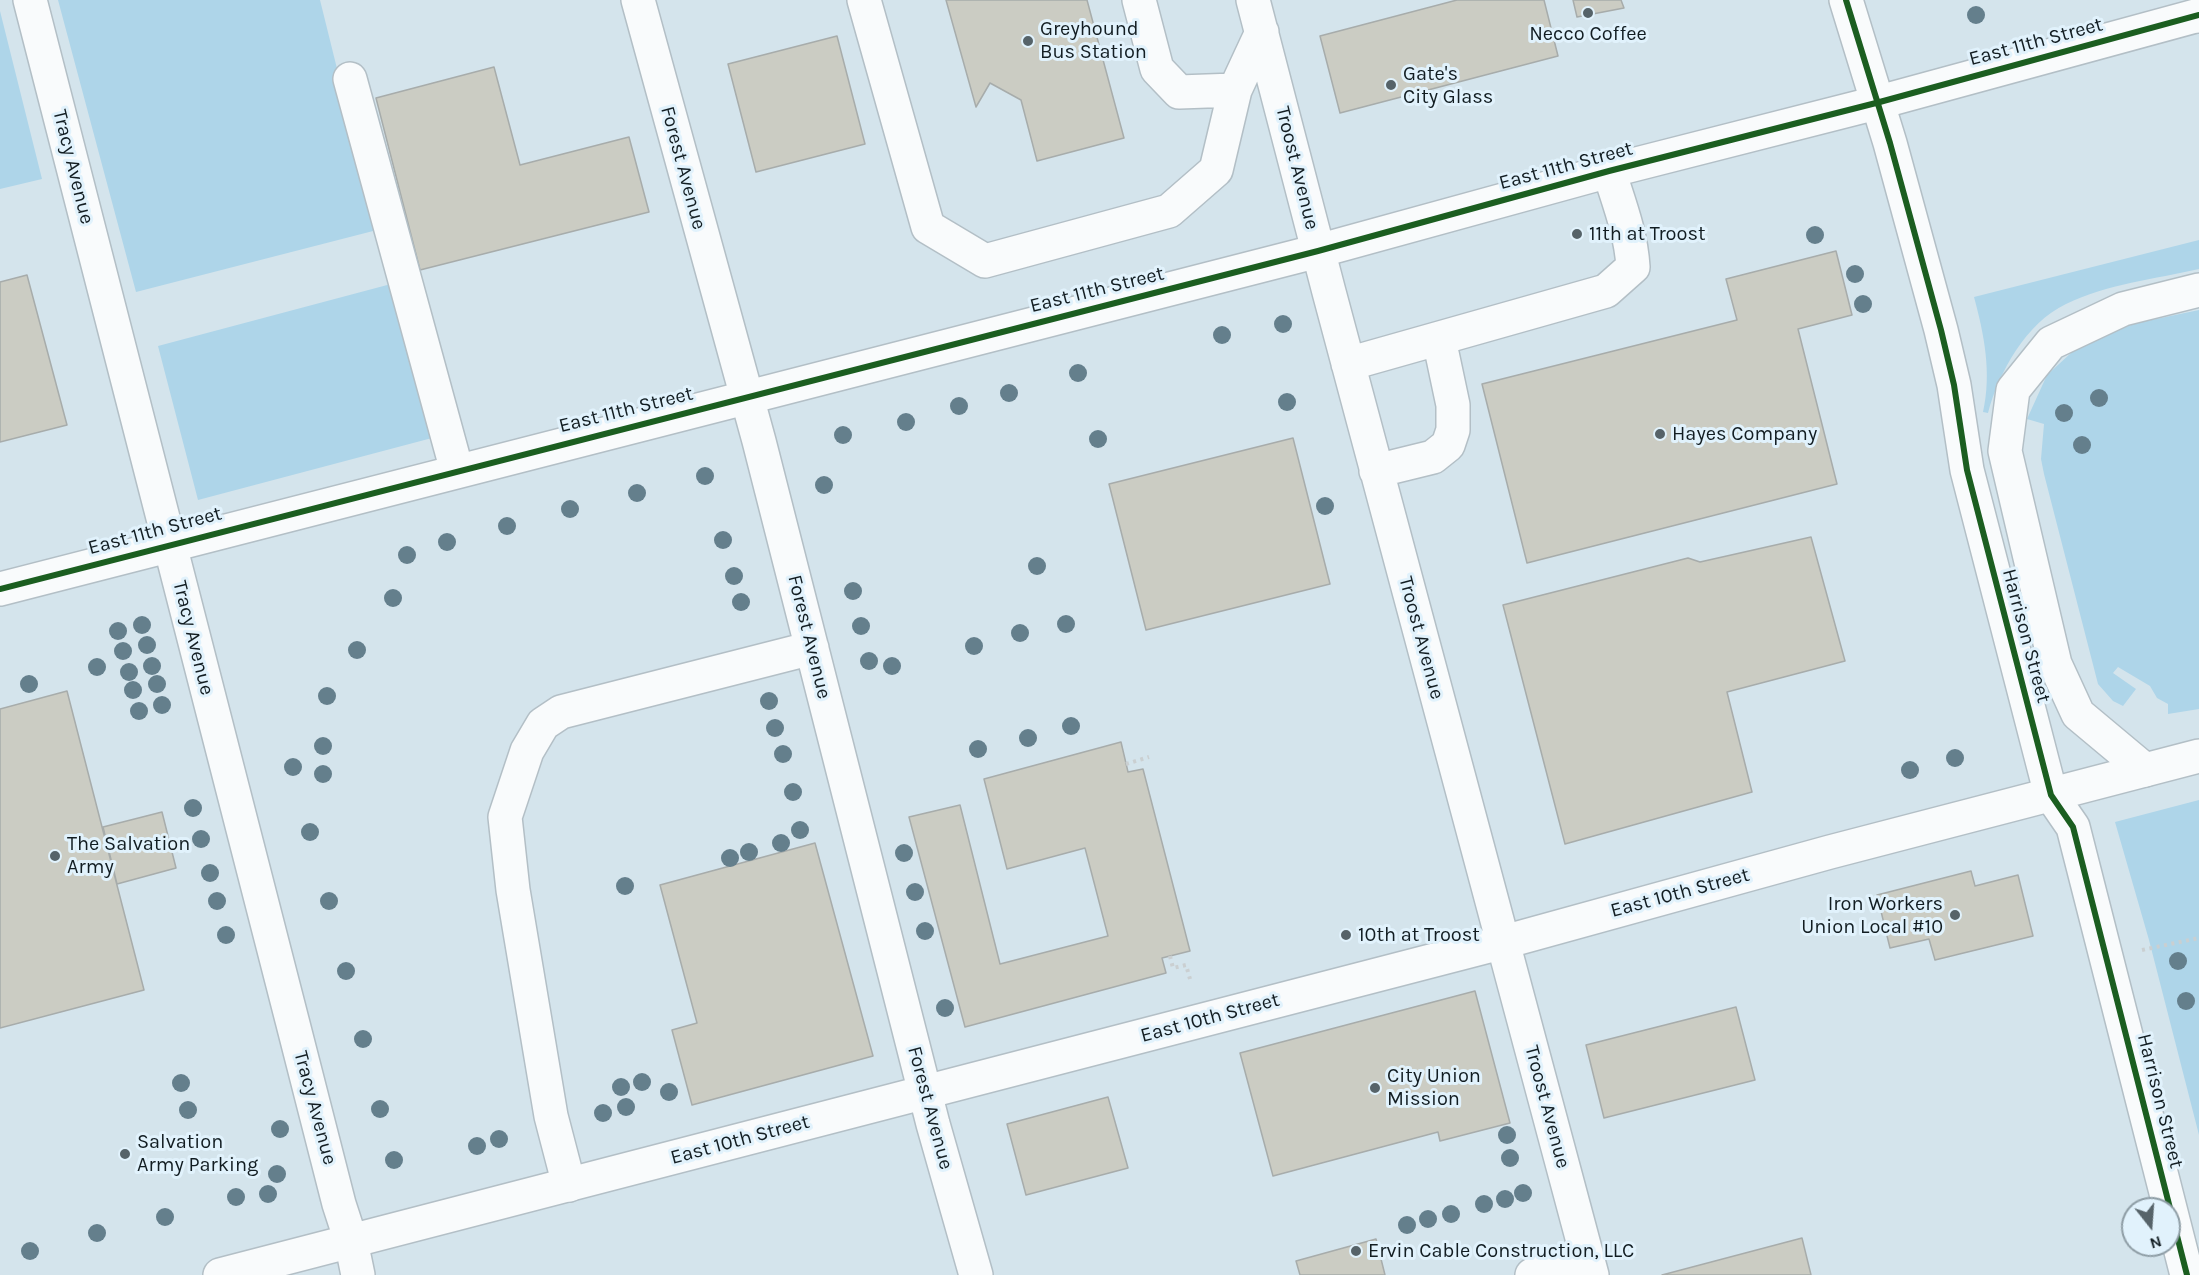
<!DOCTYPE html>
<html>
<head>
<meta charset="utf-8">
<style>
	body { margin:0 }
	#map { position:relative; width:2199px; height:1275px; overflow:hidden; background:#d4e4ec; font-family:Karla,sans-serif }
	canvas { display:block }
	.north { position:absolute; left:2121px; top:1197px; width:60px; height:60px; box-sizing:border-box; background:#e1f2fc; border:2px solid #8e9da5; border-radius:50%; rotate:163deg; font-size:16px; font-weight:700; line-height:24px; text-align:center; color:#121d22 }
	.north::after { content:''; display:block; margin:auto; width:21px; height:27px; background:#566369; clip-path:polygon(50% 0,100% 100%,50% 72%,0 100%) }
</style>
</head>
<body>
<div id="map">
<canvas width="2199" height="1275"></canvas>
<div class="north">N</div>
</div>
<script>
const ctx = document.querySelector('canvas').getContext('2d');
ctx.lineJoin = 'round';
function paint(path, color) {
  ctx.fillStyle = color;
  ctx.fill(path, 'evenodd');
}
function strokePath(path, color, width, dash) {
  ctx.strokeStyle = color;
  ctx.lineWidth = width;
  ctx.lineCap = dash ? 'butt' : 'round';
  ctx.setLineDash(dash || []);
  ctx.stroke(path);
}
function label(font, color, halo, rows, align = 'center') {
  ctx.font = font + ' Karla,sans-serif';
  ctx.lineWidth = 6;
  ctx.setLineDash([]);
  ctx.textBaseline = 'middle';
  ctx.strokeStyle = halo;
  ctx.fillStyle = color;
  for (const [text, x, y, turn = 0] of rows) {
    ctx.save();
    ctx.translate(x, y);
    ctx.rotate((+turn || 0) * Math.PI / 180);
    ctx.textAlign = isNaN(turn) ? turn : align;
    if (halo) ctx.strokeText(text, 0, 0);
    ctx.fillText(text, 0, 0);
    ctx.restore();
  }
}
paint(new Path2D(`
	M58,0H320L377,230L136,292Z
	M0,11L42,179L0,189Z
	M2199,240V269C2155,279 2107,284 2066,304C2026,323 1999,372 1988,413L1983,412C1992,373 1984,334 1974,297Z
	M391,284L432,438L198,500L158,346Z
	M2199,310V709L2168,714V704L2157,698L2150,686L2118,667L2113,673L2136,689L2123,706L2113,701L2098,684L2044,474L2041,459L2044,424L2027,419L2047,375L2083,342L2137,323Z
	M2199,800V1135L2149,940L2115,822Z`), '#aed5e9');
const building = new Path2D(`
	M946,0H1087L1124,138L1037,161L1021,100L990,83L976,107Z
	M1457,0H1544L1558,56L1340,113L1320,36Z
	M1573,0H1621L1624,8L1577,17Z
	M837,36L865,144L756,172L728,64Z
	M494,67L520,165L629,137L649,212L420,270L376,98Z
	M1836,251L1852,315L1798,329L1837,484L1527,563L1482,384L1737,320L1726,279Z
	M27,275L67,425L0,442V282Z
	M1293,438L1330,584L1146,630L1109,484Z
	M1811,537L1845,661L1727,692L1752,792L1565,844L1503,605L1688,558L1700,562Z
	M67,691L144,990L0,1028V709Z
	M1121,742L1128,772L1143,769L1190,951L1162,958L1166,973L965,1027L909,817L960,805L1000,964L1108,936L1085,848L1007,869L984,779Z
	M162,812L176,868L117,884L103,827Z
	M815,843L873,1056L692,1105L672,1030L697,1023L660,885Z
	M1971,871L1975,886L2018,875L2033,936L1935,960L1929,939L1890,948L1877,895Z
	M1475,991L1510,1123L1440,1141L1438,1132L1273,1176L1240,1053Z
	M1736,1007L1755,1080L1604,1118L1586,1045Z
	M1108,1097L1128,1168L1026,1195L1007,1124Z
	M1802,1238L1811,1275H1662Z
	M1376,1239L1385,1275H1300L1296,1261Z`);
paint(building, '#cbccc3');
strokePath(building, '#a7acab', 1.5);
const minor = new Path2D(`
	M30,0L292,1020L339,1204L351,1241L358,1275
	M638,0L759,441L933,1124L976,1275
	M864,0L928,227L985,261L1169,211L1216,170L1235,90L1262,32
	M1139,0L1157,69L1179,92L1235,90
	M1253,0L1329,292L1592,1275
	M1846,0L1890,143L1941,330L1954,385L1967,470L2051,795L2073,827L2187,1275
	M350,79L457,471
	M1348,364L1606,291L1633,267C1631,233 1619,203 1609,171
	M1376,471L1433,457L1448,445L1453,430V405L1439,339
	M569,1185L551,1116L513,890L505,817L527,751L543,724L561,712L812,648
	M1532,1275L1588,1260`);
const major = new Path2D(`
	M0,589L1318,251L1609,171L1876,103L2199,15
	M220,1275L1504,942L1830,852L2199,756`);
const highway = new Path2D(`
	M2198,16H2199
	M2145,770L2078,714L2055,664L2005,451L2013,390L2051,343L2123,309L2199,290`);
strokePath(minor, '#b3bfc6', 36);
strokePath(major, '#b3bfc6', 36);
strokePath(highway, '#b3bfc6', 36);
strokePath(new Path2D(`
	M1126,764L1149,757
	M2142,950L2199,938
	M1170,956L1173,968L1186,965L1190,979`), '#cacfd1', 4, [3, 4.5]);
strokePath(minor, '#f9fbfc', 33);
strokePath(major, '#f9fbfc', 33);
strokePath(highway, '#f9fbfc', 33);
strokePath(new Path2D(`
	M1846,0L1890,143L1941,330L1954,385L1967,470L2051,795L2073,827L2187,1275
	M0,589L1318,251L1609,171L1876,103L2199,15`), '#1b5e20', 6);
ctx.fillStyle = '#647f8c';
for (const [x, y] of [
	[1976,15],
	[1815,235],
	[1855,274],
	[1863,304],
	[1283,324],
	[1222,335],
	[1078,373],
	[1009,393],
	[2099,398],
	[1287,402],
	[959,406],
	[2064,413],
	[906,422],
	[843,435],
	[1098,439],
	[2082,445],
	[705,476],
	[824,485],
	[637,493],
	[1325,506],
	[570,509],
	[507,526],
	[723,540],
	[447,542],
	[407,555],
	[1037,566],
	[734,576],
	[853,591],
	[393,598],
	[741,602],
	[1066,624],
	[142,625],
	[861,626],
	[118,631],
	[1020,633],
	[147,645],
	[974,646],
	[357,650],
	[123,651],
	[869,661],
	[152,666],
	[892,666],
	[97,667],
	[129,672],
	[29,684],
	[157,684],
	[133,690],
	[327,696],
	[769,701],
	[162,705],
	[139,711],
	[1071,726],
	[775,728],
	[1028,738],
	[323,746],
	[978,749],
	[783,754],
	[1955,758],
	[293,767],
	[1910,770],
	[323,774],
	[793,792],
	[193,808],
	[800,830],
	[310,832],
	[201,839],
	[781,843],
	[749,852],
	[904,853],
	[730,858],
	[210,873],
	[625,886],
	[915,892],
	[217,901],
	[329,901],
	[925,931],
	[226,935],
	[2178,961],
	[346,971],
	[2186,1001],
	[945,1008],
	[363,1039],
	[642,1082],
	[181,1083],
	[621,1087],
	[669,1092],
	[626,1107],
	[380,1109],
	[188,1110],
	[603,1113],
	[280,1129],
	[1507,1135],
	[499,1139],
	[477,1146],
	[1510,1158],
	[394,1160],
	[277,1174],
	[1523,1193],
	[268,1194],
	[236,1197],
	[1505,1199],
	[1484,1204],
	[1451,1214],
	[165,1217],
	[1428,1219],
	[1407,1225],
	[97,1233],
	[30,1251]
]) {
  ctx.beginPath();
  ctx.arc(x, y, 9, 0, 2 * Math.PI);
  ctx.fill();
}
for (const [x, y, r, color] of [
	[1588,13,6,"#566369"],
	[1028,41,6,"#566369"],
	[1391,85,6,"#566369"],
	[1577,234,6,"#566369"],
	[1660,434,6,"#566369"],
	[55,856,6,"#566369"],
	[1955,915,6,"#566369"],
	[1346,935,6,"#566369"],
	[1375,1088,6,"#566369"],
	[125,1154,6,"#566369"],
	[1356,1251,6,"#566369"]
]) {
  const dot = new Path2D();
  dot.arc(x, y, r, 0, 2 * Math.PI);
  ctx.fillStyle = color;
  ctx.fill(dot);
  strokePath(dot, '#e1f2fc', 2);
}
label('20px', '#121d22', '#e1f2fc', [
	["Greyhound",1040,29],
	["Bus Station",1040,52],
	["Necco Coffee",1588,34,"center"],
	["Gate's",1403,74],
	["City Glass",1403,97],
	["11th at Troost",1589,234],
	["Hayes Company",1672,434],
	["The Salvation",67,844],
	["Army",67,867],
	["Iron Workers",1943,904,"right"],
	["Union Local #10",1943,927,"right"],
	["10th at Troost",1358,935],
	["City Union",1387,1076],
	["Mission",1387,1099],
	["Salvation",137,1142],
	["Army Parking",137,1165],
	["Ervin Cable Construction, LLC",1368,1251]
], 'left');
label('20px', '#121d22', '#e1f2fc', [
	["East 11th Street",2036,42,-15],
	["East 11th Street",1566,166,-15],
	["Tracy Avenue",73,167,76],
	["Forest Avenue",683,168,75],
	["Troost Avenue",1297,168,76],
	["East 11th Street",1097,290,-14],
	["East 11th Street",626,410,-14],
	["East 11th Street",155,531,-15],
	["Harrison Street",2026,636,75],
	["Forest Avenue",809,637,76],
	["Tracy Avenue",193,638,76],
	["Troost Avenue",1421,638,75],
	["East 10th Street",1680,893,-15],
	["East 10th Street",1210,1018,-15],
	["Harrison Street",2160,1101,76],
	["Troost Avenue",1547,1107,75],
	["Tracy Avenue",315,1108,75],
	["Forest Avenue",930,1108,75],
	["East 10th Street",740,1140,-15]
]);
</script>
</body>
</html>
